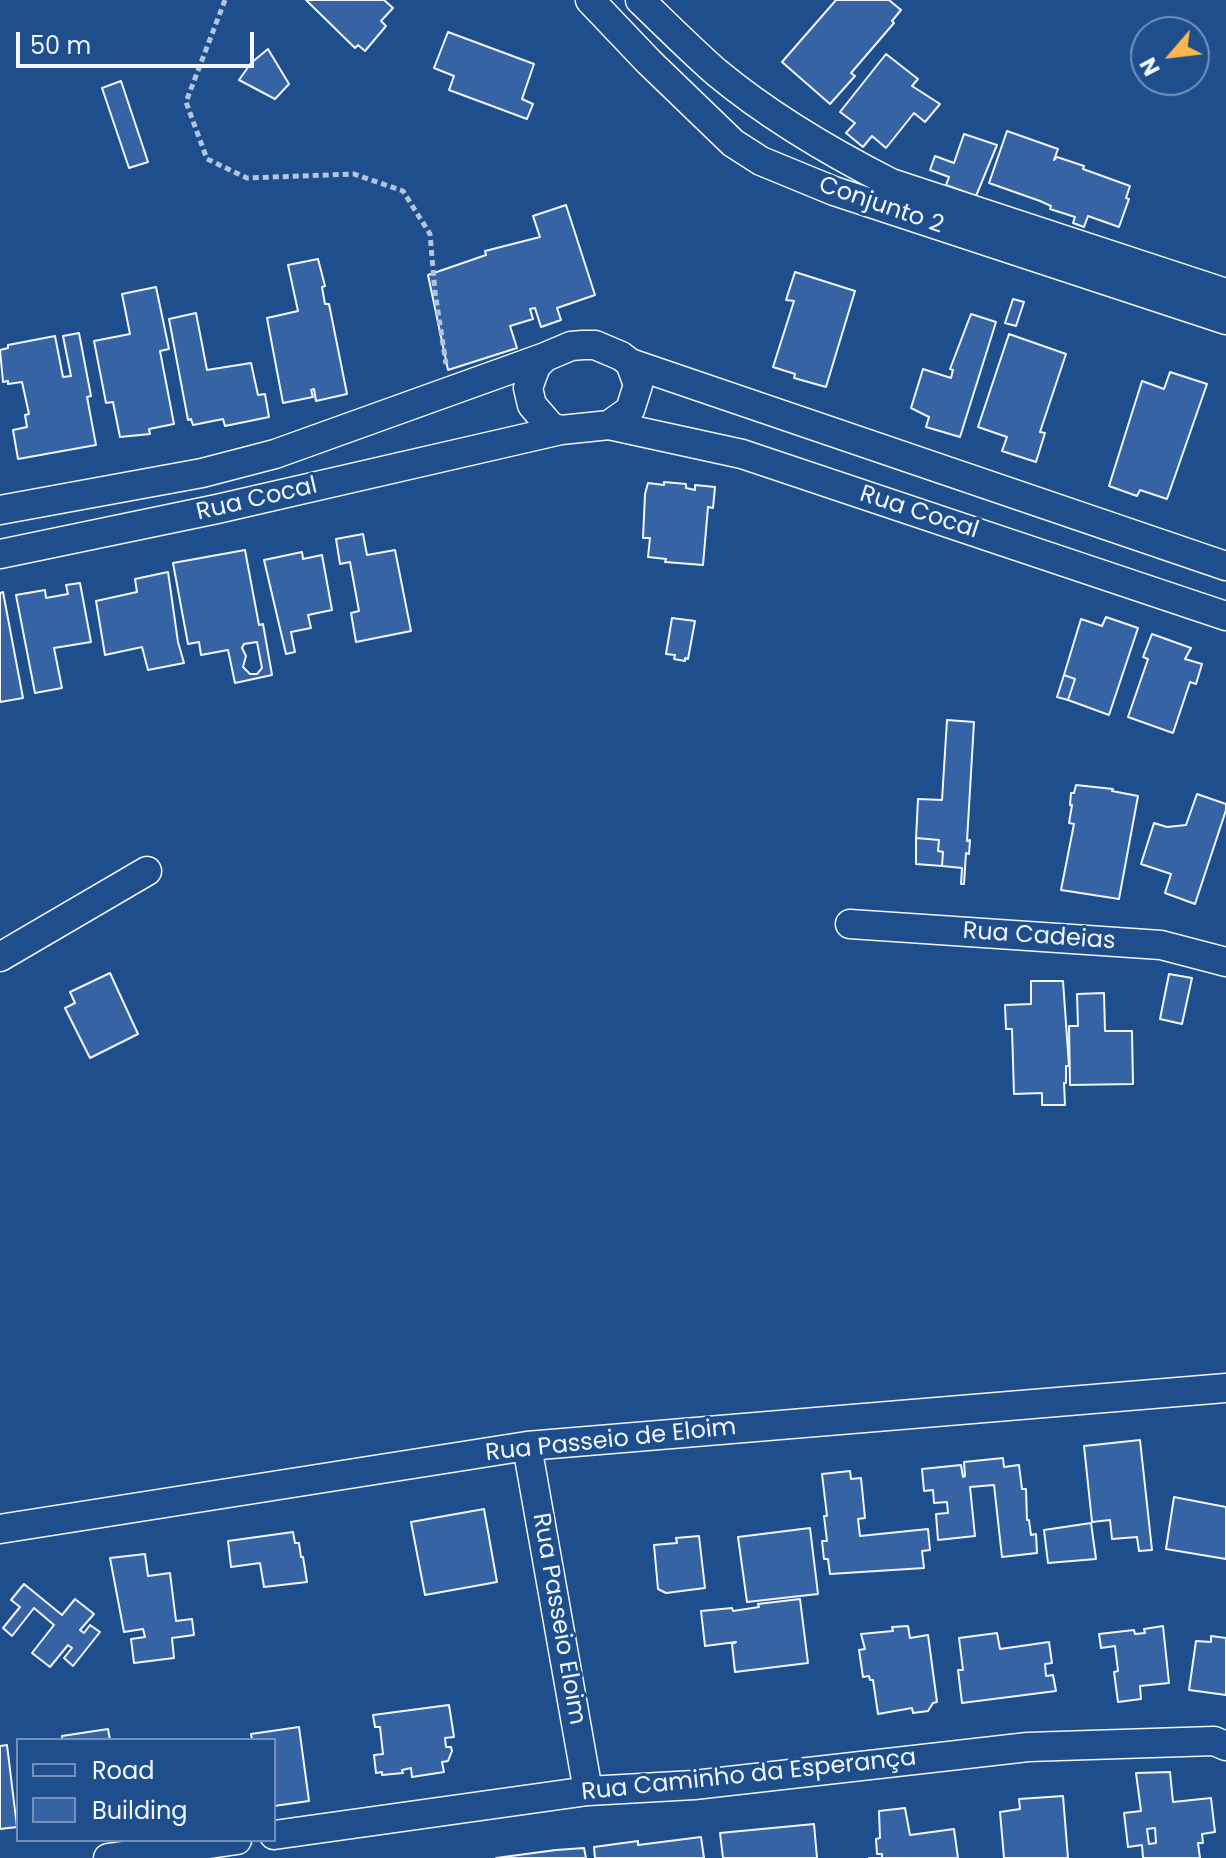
<!DOCTYPE html>
<html>
<head>
<meta charset="utf-8">
<style>
	body { margin:0 }
	#map { position:relative; width:1226px; height:1858px; overflow:hidden; background:#1f4e8c; font-family:Poppins,sans-serif }
	canvas { display:block }
	.legend { position:absolute; left:16px; top:1738px; width:260px; height:104px; box-sizing:border-box; background:#1f4e8c; border:2px solid #7391ba; margin:0; padding:10px 14px; list-style:none; font-size:24px; color:#f2f6ff }
	.legend li { display:flex; align-items:center; gap:16px; height:40px }
	.legend b { width:40px; border:2px solid #7391ba }
	.north { position:absolute; left:1130px; top:16px; width:80px; height:80px; box-sizing:border-box; background:#1f4e8c; border:2px solid #7391ba; border-radius:50%; rotate:242deg; font-size:22px; font-weight:700; line-height:32px; text-align:center; color:#f2f6ff }
	.north::after { content:''; display:block; margin:auto; width:28px; height:36px; background:#ffb74d; clip-path:polygon(50% 0,100% 100%,50% 72%,0 100%) }
	.scale { position:absolute; left:16px; top:32px; width:238px; height:36px; box-sizing:border-box; border:4px solid #f2f6ff; border-top:0; padding-left:10px; font-size:24px; line-height:28px; white-space:nowrap; color:#f2f6ff; -webkit-text-stroke:6px #1f4e8c; paint-order:stroke }
</style>
</head>
<body>
<div id="map">
<canvas width="1226" height="1858"></canvas>
<ul class="legend">
<li><b style="height:10px;background:#1f4e8c"></b>Road</li>
<li><b style="height:22px;background:#3563a3"></b>Building</li>
</ul>
<div class="north">N</div>
<div class="scale">50 m</div>
</div>
<script>
const ctx = document.querySelector('canvas').getContext('2d');
ctx.lineJoin = 'round';
function paint(path, color) {
  ctx.fillStyle = color;
  ctx.fill(path, 'evenodd');
}
function strokePath(path, color, width, dash) {
  ctx.strokeStyle = color;
  ctx.lineWidth = width;
  ctx.lineCap = dash ? 'butt' : 'round';
  ctx.setLineDash(dash || []);
  ctx.stroke(path);
}
function label(font, color, halo, rows, align = 'center') {
  ctx.font = font + ' Poppins,sans-serif';
  ctx.lineWidth = 6;
  ctx.setLineDash([]);
  ctx.textBaseline = 'middle';
  ctx.strokeStyle = halo;
  ctx.fillStyle = color;
  for (const [text, x, y, turn = 0] of rows) {
    ctx.save();
    ctx.translate(x, y);
    ctx.rotate((+turn || 0) * Math.PI / 180);
    ctx.textAlign = isNaN(turn) ? turn : align;
    if (halo) ctx.strokeText(text, 0, 0);
    ctx.fillText(text, 0, 0);
    ctx.restore();
  }
}
const building = new Path2D(`
	M306,0H384L393,8L381,21L386,26L365,51L358,45L355,48Z
	M836,0H889L901,10L892,21L894,23L851,73L855,76L830,104L782,62Z
	M448,32L534,64L522,99L533,104L527,119L449,90L454,76L434,68Z
	M268,49L289,84L275,99L239,80L251,63Z
	M886,54L918,79L912,86L940,104L925,122L914,113L886,148L872,136L863,147L846,133L855,123L840,112Z
	M121,81L148,162L129,168L102,88Z
	M1007,131L1058,149L1054,160L1057,157L1084,166L1083,169L1130,186L1126,198L1129,199L1119,227L1088,216L1084,227L1073,223L1075,217L1050,209L1051,206L1040,201L989,183Z
	M964,134L997,145L976,196L946,185L949,177L930,170L935,156L954,163Z
	M566,205L595,295L557,308L561,320L541,327L535,308L530,309L533,319L510,326L517,348L448,370L428,275L486,255L485,251L540,237L533,216Z
	M318,259L325,286L322,287L325,304H329L347,394L316,401L314,389L311,390L313,397L283,403L267,318L298,311L288,265Z
	M795,272L855,291L826,387L794,378L795,374L773,367L794,301L786,300Z
	M156,287L169,349L160,351L174,424L149,429L150,434L120,437L113,402L106,403L94,341L130,334L122,294Z
	M1013,299L1024,302L1016,326L1005,323Z
	M196,313L207,370L251,363L258,395L265,394L269,417L225,426L223,419L193,425L191,419L188,420L169,319Z
	M971,314L996,322L960,437L926,427L929,417L911,408L923,369L951,378L953,370L950,369Z
	M79,333L91,396L87,397L96,445L18,459L13,430L27,427L25,415L29,414L22,382L8,384V381L3,382L0,350L8,348V345L55,336L63,377L71,376L63,336Z
	M1009,334L1066,354L1040,432L1045,433L1036,462L1002,451L1007,437L978,427Z
	M1170,372L1207,384L1167,499L1140,490L1137,496L1109,486L1142,381L1164,389Z
	M664,482L686,484V488L695,490V485L715,487L713,508L708,507L703,565L665,562L666,559L648,557L650,538H643L645,494L648,483L664,485Z
	M363,534L367,555L395,550L411,631L356,642L351,613L359,611L350,562L340,564L336,539Z
	M245,550L259,625L263,624L272,675L235,683L228,650L201,655L199,642L188,644L173,563ZM257,642L262,668L257,674H250L243,667L246,656L242,648L244,644Z
	M302,552L303,559L322,555L332,610L308,615L311,628L291,632L295,652L286,654L264,560Z
	M168,572L178,642L184,663L148,670L142,647L105,655L96,601L137,592L135,579Z
	M80,583L91,642L54,648L62,688L35,693L16,595L45,590L46,598L68,594L66,585Z
	M3,592L23,698L0,702V593Z
	M1106,617L1138,628L1109,715L1068,700L1075,679L1064,675L1081,619L1102,626Z
	M672,618L695,621L688,659L685,658V661L674,659L675,655L666,654Z
	M1152,634L1191,648L1185,659L1202,664L1196,684L1190,682L1173,733L1128,717L1148,659L1143,657Z
	M1064,675L1075,679L1068,700L1057,697Z
	M947,720L974,722L967,841L970,840L969,854L966,853L964,884H961L962,868L942,866L943,852L938,851L939,840L916,838L918,799L942,800Z
	M1076,785L1113,789L1112,791L1138,796L1119,899L1061,890L1074,824L1069,823L1072,805H1070L1071,793H1074Z
	M1197,794L1226,804V810L1195,904L1165,893L1171,874L1141,864L1154,823L1167,827L1186,825Z
	M916,838L939,840L938,851L943,852L942,866L916,864Z
	M110,973L138,1034L90,1058L65,1008L75,1003L70,992Z
	M1169,974L1192,978L1182,1024L1160,1019Z
	M1031,981H1063L1069,1066H1066V1083H1064L1065,1105H1042V1093L1014,1094L1012,1029H1006L1005,1005L1031,1004Z
	M1104,993L1105,1031H1132L1133,1084L1070,1085L1069,1026H1078L1077,994Z
	M1140,1440L1152,1550L1139,1551L1137,1537L1112,1539L1110,1520L1092,1522L1084,1446Z
	M1003,1458L1004,1467L1019,1465L1022,1489H1026L1027,1520H1029L1031,1535L1036,1534L1037,1553L1002,1557L994,1485L970,1487L975,1536L938,1540L936,1514L948,1513L947,1502L934,1503L933,1490L924,1491L922,1469L961,1465L963,1477L965,1476L964,1462Z
	M850,1471L851,1479L861,1478L865,1518L858,1519L860,1536L928,1529L930,1550L922,1551L924,1568L830,1574L828,1559H824L822,1541H827L824,1516H827L822,1474Z
	M1174,1497L1226,1507V1559L1166,1549Z
	M484,1509L497,1582L425,1595L411,1522Z
	M1091,1523L1096,1559L1048,1563L1044,1530Z
	M810,1528L818,1594L747,1602L738,1537Z
	M293,1532L295,1543H299L301,1557H303L307,1582L264,1587L260,1563L231,1567L228,1541Z
	M699,1536L705,1588L666,1593L658,1589L654,1545L677,1543L676,1538Z
	M145,1554L148,1576L170,1573L176,1621L192,1619L194,1635L172,1638L174,1658L134,1663L131,1639L145,1637L143,1629L124,1632L110,1558Z
	M24,1584L62,1615L75,1599L94,1614L80,1630L84,1633L90,1625L100,1632L73,1666L64,1658L72,1648L68,1645L50,1667L32,1653L54,1625L34,1608L12,1636L3,1628L20,1607L11,1600Z
	M800,1599L808,1663L735,1672L732,1644L736,1642L705,1646L701,1611L732,1608L733,1611L759,1607L758,1604Z
	M908,1626L910,1638L928,1635L937,1702L933,1703L928,1711L913,1713L912,1708L878,1714L873,1680H870L869,1676L863,1677L859,1650L865,1649L861,1634L893,1631L892,1627Z
	M1163,1626L1169,1683L1140,1686L1141,1699L1118,1702L1114,1672L1118,1671L1115,1646L1101,1648L1099,1634L1134,1630L1135,1634L1145,1633L1144,1629Z
	M997,1633L1000,1649L1049,1642L1052,1663L1045,1664L1046,1676L1053,1675L1056,1691L962,1703L958,1670H963L959,1638Z
	M1211,1636L1226,1638V1695L1189,1690L1196,1641L1211,1642Z
	M449,1705L454,1737L445,1738L446,1747H451L452,1751L448,1761L442,1762L444,1772L412,1777L411,1768L402,1770L403,1773L382,1775V1772L376,1773L374,1755L383,1754L380,1727H375L373,1715Z
	M299,1727L309,1801L274,1806V1740H252L251,1734Z
	M108,1729L110,1740H62V1736Z
	M7,1745L17,1827L0,1829V1746Z
	M1170,1772L1173,1802L1211,1798L1215,1832L1202,1834L1203,1843H1198L1200,1858H1143L1142,1845L1128,1847L1124,1813L1141,1811L1136,1773ZM1155,1828L1156,1843L1149,1844L1147,1829Z
	M1063,1796L1068,1858H1004L1000,1812L1020,1809L1019,1799Z
	M905,1808L910,1835L954,1829L958,1858H869H882V1854H877L876,1839L880,1838L879,1811Z
	M814,1824L817,1858H723L720,1833Z
	M701,1837L704,1858H595L594,1847L638,1841V1845Z
	M584,1848L586,1858H496L556,1850Z`);
paint(building, '#3563a3');
strokePath(building, '#f2f6ff', 2);
const minor = new Path2D(`
	M590,0L649,62L733,143L761,161L834,191L1226,320
	M640,0C665,24 690,49 716,72C769,116 830,152 891,183L1226,293
	M630,363L1226,566
	M609,425L630,410L638,385L630,363L621,356L595,345H583L571,346L545,357L536,366L528,388L532,405L551,427L561,430L609,425L742,454L1226,616
	M0,510L202,473L275,454L545,357
	M0,554L217,509L561,430
	M850,924L1161,945L1226,962
	M0,957L147,871
	M527,1446L588,1791
	M0,1529L527,1446L1226,1388
	M274,1835L588,1791L694,1785L1028,1747L1214,1741L1226,1746
	M108,1858L237,1840`);
strokePath(minor, '#f2f6ff', 31);
strokePath(new Path2D(`
	M225,0L186,102L207,159L247,178L354,174L403,191L430,234L435,292L446,364`), '#b3c4dc', 5, [6, 4]);
strokePath(minor, '#1f4e8c', 28);
label('24px', '#f2f6ff', '#1f4e8c', [
	["Conjunto 2",881,206,19],
	["Rua Cocal",257,500,-13],
	["Rua Cocal",919,513,18],
	["Rua Cadeias",1039,937,4],
	["Rua Passeio de Eloim",611,1441,-6],
	["Rua Passeio Eloim",558,1619,80],
	["Rua Caminho da Esperança",749,1776,-6]
]);
</script>
</body>
</html>
